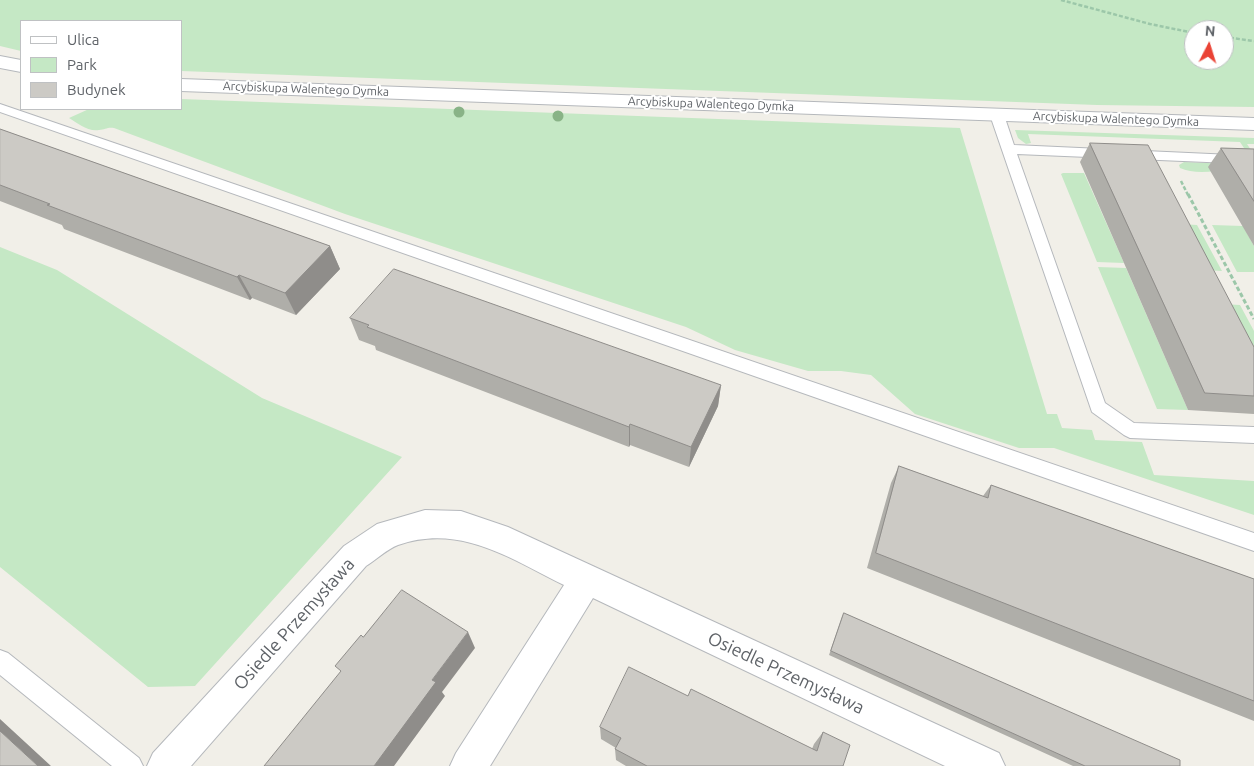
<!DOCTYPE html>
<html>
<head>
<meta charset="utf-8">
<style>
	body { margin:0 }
	#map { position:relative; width:1254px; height:766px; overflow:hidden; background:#f1efe8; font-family:Ubuntu,sans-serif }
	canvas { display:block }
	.legend { position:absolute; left:20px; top:20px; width:162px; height:90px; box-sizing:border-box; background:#fff; border:1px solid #bfc1c3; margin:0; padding:6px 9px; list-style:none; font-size:15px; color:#5f6368 }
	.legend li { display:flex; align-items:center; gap:10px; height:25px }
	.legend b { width:25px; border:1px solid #bfc1c3 }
	.north { position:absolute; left:1184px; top:20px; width:50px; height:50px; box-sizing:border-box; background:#fff; border:1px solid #bfc1c3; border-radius:50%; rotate:5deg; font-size:14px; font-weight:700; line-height:20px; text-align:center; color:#5f6368 }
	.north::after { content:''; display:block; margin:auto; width:18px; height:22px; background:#ea4335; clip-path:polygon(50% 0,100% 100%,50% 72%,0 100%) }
</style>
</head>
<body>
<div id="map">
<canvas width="1254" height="766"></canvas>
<ul class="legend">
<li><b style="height:6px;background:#fff"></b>Ulica</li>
<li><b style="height:14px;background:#c5e8c5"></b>Park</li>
<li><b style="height:14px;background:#cccac5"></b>Budynek</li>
</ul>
<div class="north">N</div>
</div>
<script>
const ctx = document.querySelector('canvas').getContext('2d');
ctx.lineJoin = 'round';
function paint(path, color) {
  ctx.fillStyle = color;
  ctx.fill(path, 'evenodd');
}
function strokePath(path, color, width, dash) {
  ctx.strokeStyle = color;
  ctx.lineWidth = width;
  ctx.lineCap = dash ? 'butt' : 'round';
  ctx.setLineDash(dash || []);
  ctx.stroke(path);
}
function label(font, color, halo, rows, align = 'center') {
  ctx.font = font + ' Ubuntu,sans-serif';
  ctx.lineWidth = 4;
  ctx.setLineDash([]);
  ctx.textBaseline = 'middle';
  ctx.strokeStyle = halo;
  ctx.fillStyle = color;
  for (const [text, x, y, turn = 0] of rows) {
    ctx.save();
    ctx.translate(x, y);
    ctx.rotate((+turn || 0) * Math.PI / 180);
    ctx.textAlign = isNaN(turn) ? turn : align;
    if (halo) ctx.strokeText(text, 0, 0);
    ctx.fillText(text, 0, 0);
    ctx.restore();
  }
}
paint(new Path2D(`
	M0,0H1254V107L1097,105L181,71V21H21V51L0,46ZM1194,30H1224V60H1194Z
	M181,99L960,128L1047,414H1057L1062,428L1092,430L1095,440L1142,442L1154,475L1254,481V515L1054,448H1019L915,414L871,375L841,371H808L735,350L686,327L345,214L114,128C107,127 105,130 99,130C88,132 77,123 69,118L89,109H181Z
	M1015,130L1254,138V144H1247L1251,150L1246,151L1240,142L1028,134L1031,143L1026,144L1018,138Z
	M1184,162L1254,165C1234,168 1199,177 1180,168L1179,165Z
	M1063,173H1084L1124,263L1097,262L1061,174Z
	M1165,223L1197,225L1222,271L1204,270Z
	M1212,225L1243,226L1254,246V272H1237Z
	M0,247L57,270L262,398L402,457L195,686L148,687L0,567Z
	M1098,267L1126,268L1188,410L1157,409Z
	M1205,303L1240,305L1254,331V359Z`), '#c5e8c5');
const service = new Path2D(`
	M0,104L1254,533V551L0,112Z
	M997,111L1004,115L1014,145L1254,156V164L1017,154L1105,403L1134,423L1254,427V443L1130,438L1124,435L1092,412L990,115Z
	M0,650L8,653L139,758L143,766H112L0,675Z`);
const minor = new Path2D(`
	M425,510L461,511L508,527L999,753L1005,766H945L593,598L490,766H450L456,753L564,585C511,559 460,523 398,545C387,549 376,560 366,566L191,766H147L153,753L344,546L377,524Z`);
const tertiary = new Path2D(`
	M0,56L21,60V72L0,68Z
	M181,79L1254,118V130L181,91Z`);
strokePath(service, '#b5b8bc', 2);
strokePath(minor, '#b5b8bc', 2);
strokePath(tertiary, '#b5b8bc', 2);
strokePath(new Path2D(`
	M1061,0L1150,24L1194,33
	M1224,37L1254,41
	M1181,181L1188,195`), '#9cc7a9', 2.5, [4, 2]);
strokePath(new Path2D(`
	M1188,194L1254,319`), '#9cc7a9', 3, [4.5, 2.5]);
paint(service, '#fff');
paint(minor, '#fff');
paint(tertiary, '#fff');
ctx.fillStyle = '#89b387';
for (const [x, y] of [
	[459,112],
	[558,116]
]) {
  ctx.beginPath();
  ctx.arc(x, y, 5.5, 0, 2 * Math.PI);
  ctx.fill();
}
paint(new Path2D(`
	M0,129L330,246L340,269L296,315L252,298L250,300L64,229L62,225L0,201Z
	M1090,143L1254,347V414L1188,410L1080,162Z
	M1221,148L1254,149V246L1208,167Z
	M350,318L721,385L718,406L689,467L630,445L629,447L376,350L375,346L359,340Z
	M899,466L983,496L991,485L1254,579V721L867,568L891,483Z
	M844,613L1180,766H1073L829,655L842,617Z
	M688,696L812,749L814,744L823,732L843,766H626L616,760L615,749L616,748L601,739L600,727Z`), '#afaea9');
paint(new Path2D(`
	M330,246L340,269L296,315L285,293Z
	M239,275L252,298L250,300L237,277Z
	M721,385L718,406L689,467L691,447Z
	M630,424V445L629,447V427Z
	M468,632L475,648L442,692L445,696L394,766H374L432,680Z
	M0,719L51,766H38L0,731Z`), '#8f8d8a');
const building = new Path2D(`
	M0,129L330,246L285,293L239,275L237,277L47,205L50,204L0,185Z
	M1090,143L1148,145L1254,347V396L1205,393Z
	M1221,148L1254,149V201Z
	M394,269L721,385L691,447L630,424L629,427L367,327L369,325L350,318Z
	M899,466L988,498L991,485L1254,579V701L876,553Z
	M402,590L468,632L432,680L436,682L374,766H264L341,671L335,666L361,635L363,637Z
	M844,613L1180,760V766H1085L831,651Z
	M629,667L688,696L691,689L817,751L823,732L850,745L843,766H647L615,749L621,738L600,727Z
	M0,731L38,766H0Z`);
paint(building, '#cccac5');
strokePath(building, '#8f8d8a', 1);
label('12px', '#5f6368', '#fff', [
	["Arcybiskupa Walentego Dymka",306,89,2],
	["Arcybiskupa Walentego Dymka",711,104,2],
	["Arcybiskupa Walentego Dymka",1116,119,2]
]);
label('18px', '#5f6368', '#fff', [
	["Osiedle Przemysława",294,624,-48],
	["Osiedle Przemysława",786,673,25]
]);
</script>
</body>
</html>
